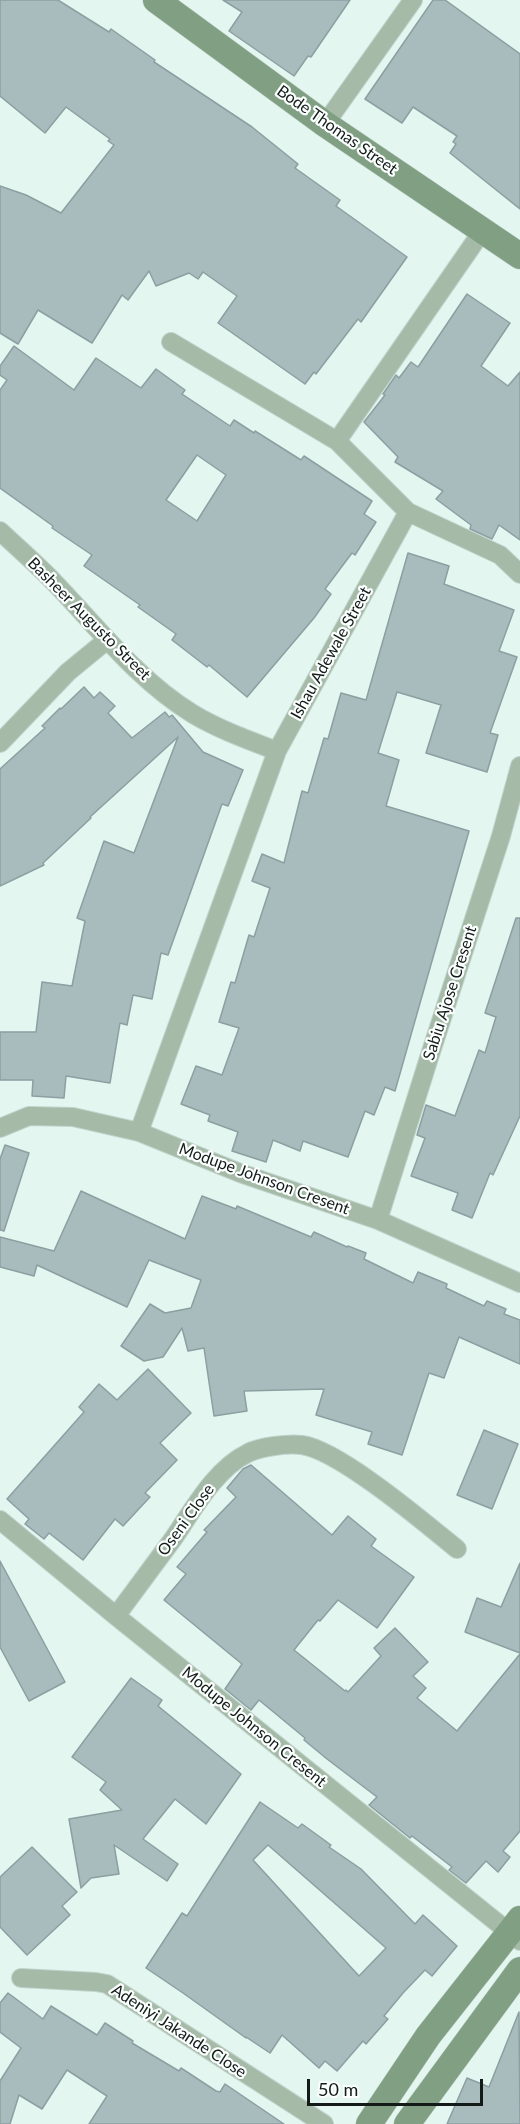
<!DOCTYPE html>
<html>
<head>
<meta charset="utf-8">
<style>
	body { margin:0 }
	#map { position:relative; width:520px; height:2124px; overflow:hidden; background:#e3f6f0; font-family:Lato,sans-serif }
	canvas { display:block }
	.scale { position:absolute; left:307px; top:2079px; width:176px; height:27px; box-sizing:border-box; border:3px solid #131a18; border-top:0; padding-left:8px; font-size:18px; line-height:21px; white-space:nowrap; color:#131a18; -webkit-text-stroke:4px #fbfffe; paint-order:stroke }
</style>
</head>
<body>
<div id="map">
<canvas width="520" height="2124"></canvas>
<div class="scale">50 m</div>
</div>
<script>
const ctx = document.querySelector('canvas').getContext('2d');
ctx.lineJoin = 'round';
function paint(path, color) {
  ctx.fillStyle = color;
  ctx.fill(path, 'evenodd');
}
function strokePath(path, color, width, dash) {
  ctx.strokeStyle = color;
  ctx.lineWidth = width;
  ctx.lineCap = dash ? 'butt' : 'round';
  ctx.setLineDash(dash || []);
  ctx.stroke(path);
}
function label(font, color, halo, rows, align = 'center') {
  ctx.font = font + ' Lato,sans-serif';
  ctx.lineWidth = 4.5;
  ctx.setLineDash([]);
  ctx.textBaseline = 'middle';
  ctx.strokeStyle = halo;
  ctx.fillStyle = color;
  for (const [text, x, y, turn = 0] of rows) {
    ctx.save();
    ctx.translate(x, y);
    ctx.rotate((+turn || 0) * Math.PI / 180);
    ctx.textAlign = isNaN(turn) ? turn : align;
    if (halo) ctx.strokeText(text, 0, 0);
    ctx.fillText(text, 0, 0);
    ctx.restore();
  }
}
const building = new Path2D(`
	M0,0H58L109,32L111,29L155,60L154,62L252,127L298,164L295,168L340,200L336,206L407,257L361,322L358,319L316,374L314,372L305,384L218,323L237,296L203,272L198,279L189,273L156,286L149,271L128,300L122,295L92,343L38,310L18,344L0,333V186L26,195L61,213L114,145L108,141L110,139L66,107L45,133L0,96Z
	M223,0H350L311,57L308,56L294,76L229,31L242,12Z
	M433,0H445L520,54V209L450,153L456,144L453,142L457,136L413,107L402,123L365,99Z
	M467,294L510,323L481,366L508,386L520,372V540L499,525L492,539L470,529L471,525L436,499L443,491L395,462L398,457L364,422L385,395L383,394L396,375L399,378L411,362L418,367Z
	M14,346L74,390L96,358L141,388L156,369L185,390L182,394L230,426L234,420L254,433L255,431L301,460L304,456L372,501L364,514L376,522L355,555L352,553L325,589L331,594L314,618L247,697L209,665L207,667L172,640L176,634L138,607L140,605L84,566L92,555L52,528L53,526L0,488V390L7,380L0,375V366ZM197,455L226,475L197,521L166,500Z
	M408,553L449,566L444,584L514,610L499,651L517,657L490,733L498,735L487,772L426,753L441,705L397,692L378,753L399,760L386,806L469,831L395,1091L385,1087L374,1115L365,1111L348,1157L303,1141L300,1151L273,1140L266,1162L232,1151L238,1132L208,1121L210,1115L181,1104L196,1066L222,1075L239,1028L219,1022L231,982L235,983L249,935L254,937L270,888L252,881L262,854L284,863L302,791L308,793L324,738L328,739L341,693L366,700Z
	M84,687L94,698L100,692L115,706L108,713L132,738L165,712L169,717L172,715L203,752L243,770L228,806L222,804L168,955L161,953L152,999L133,995L127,1025L120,1023L110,1083L66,1076L64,1098L32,1096L33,1080H0V1032H36L42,982L72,986L85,921L77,918L104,841L134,853L178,737L90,817L91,818L43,863L44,865L0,886V769L45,728L42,726L60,708L61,709Z
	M516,918H520V1116L493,1175L490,1173L472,1218L452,1210L458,1193L411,1176L425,1138L417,1135L426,1105L455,1116L479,1050L485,1053L496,1017L485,1013Z
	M5,1145L29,1153L4,1231L0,1230V1159Z
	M81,1191L185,1239L202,1196L236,1209L237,1206L311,1237L314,1232L347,1247L348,1246L366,1253L364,1259L413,1283L418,1272L447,1284L446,1288L484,1306L487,1301L506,1309L504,1314L520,1320V1364L459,1337L444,1378L429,1373L402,1455L368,1444L372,1432L316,1415L324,1389L244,1391L247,1411L214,1416L204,1348L188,1351L182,1328L163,1357L144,1361L121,1346L150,1304L165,1313L191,1308L201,1280L149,1260L127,1307L37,1265L34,1276L0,1267V1237L54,1251Z
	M148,1369L191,1413L160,1443L177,1460L145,1493L150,1497L123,1526L115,1519L83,1560L49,1533L44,1539L25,1524L29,1519L7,1499L84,1412L79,1407L99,1384L117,1400Z
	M484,1430L518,1444L492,1509L457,1495Z
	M251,1465L332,1535L348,1516L376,1539L371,1546L414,1577L377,1628L338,1600L320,1621L318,1620L294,1650L345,1691L346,1690L348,1692L381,1656L374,1648L395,1628L428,1662L413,1676L426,1688L417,1698L457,1731L520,1654V1831L503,1851L510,1857L498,1872L486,1861L466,1883L449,1870L452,1867L412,1836L410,1838L369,1805L377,1797L327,1759L304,1740L305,1738L259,1700L251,1710L225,1689L242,1664L164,1600L186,1574L177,1567L207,1532L204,1530L236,1497L227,1488L243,1469Z
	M0,1561L65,1682L29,1701L0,1647Z
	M520,1563V1653L465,1632L477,1598L501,1607Z
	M131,1678L162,1700L158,1706L241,1774L206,1824L175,1799L143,1839L178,1864L167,1881L114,1845L119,1874L91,1878L81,1888L69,1819L122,1810L100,1790L106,1782L72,1757Z
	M260,1802L298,1828L302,1824L331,1845L329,1847L361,1869L415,1924L423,1915L457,1946L432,1976L425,1970L403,1993L384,2016L388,2019L366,2044L363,2041L337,2071L325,2061L319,2068L282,2035L270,2053L246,2037V2038L183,1993L146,1968L182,1913L187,1916ZM268,1845L386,1948L359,1976L253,1860Z
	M32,1847L77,1892L62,1906L70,1915L27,1955L0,1927V1877Z
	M8,1993L43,2019L51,2006L97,2035L105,2023L133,2041L132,2043L179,2071L181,2068L216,2091L220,2092L225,2084L284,2124H89L107,2096L67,2070L42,2109L19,2095L10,2124H0V2081L21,2048L0,2032V2003Z
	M519,2012L520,2124H447L467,2078L489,2087Z`);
paint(building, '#a8bcbd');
strokePath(building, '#8c9fa1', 1.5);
const street = new Path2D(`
	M325,124L413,0
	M171,342L337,441
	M408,512L500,555L520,574
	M0,531C17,547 34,562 50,578C96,625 136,679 193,714C220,730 248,740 277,751
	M0,743L68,672L107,640
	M0,1128L29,1116L73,1117L139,1132L240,1173L378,1220L520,1283
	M139,1132L277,751L408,512L337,441L483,230
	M378,1220L428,1061L501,836L520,766
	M0,1520L116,1616L520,1941
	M116,1616C135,1590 154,1565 173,1539C193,1510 215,1469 248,1453C259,1447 289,1443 302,1445C339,1450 425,1523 457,1549
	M21,1978L96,1982L107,1984L324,2124`);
const secondary = new Path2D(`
	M156,0L325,124L520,256
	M369,2124L428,2036L520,1919
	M407,2124L520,1970`);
strokePath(street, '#c2d3cd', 20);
strokePath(secondary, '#c2d3cd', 27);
strokePath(street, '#a5baa7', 18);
strokePath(secondary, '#809f83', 26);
label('16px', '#131a18', '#fbfffe', [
	["Bode Thomas Street",337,130,35],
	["Basheer Augusto Street",89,619,45],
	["Ishau Adewale Street",331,653,-61],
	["Sabiu Ajose Cresent",450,993,-72],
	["Modupe Johnson Cresent",264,1179,20],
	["Oseni Close",186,1520,-54],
	["Modupe Johnson Cresent",254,1727,39],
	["Adeniyi Jakande Close",179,2031,33]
]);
</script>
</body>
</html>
